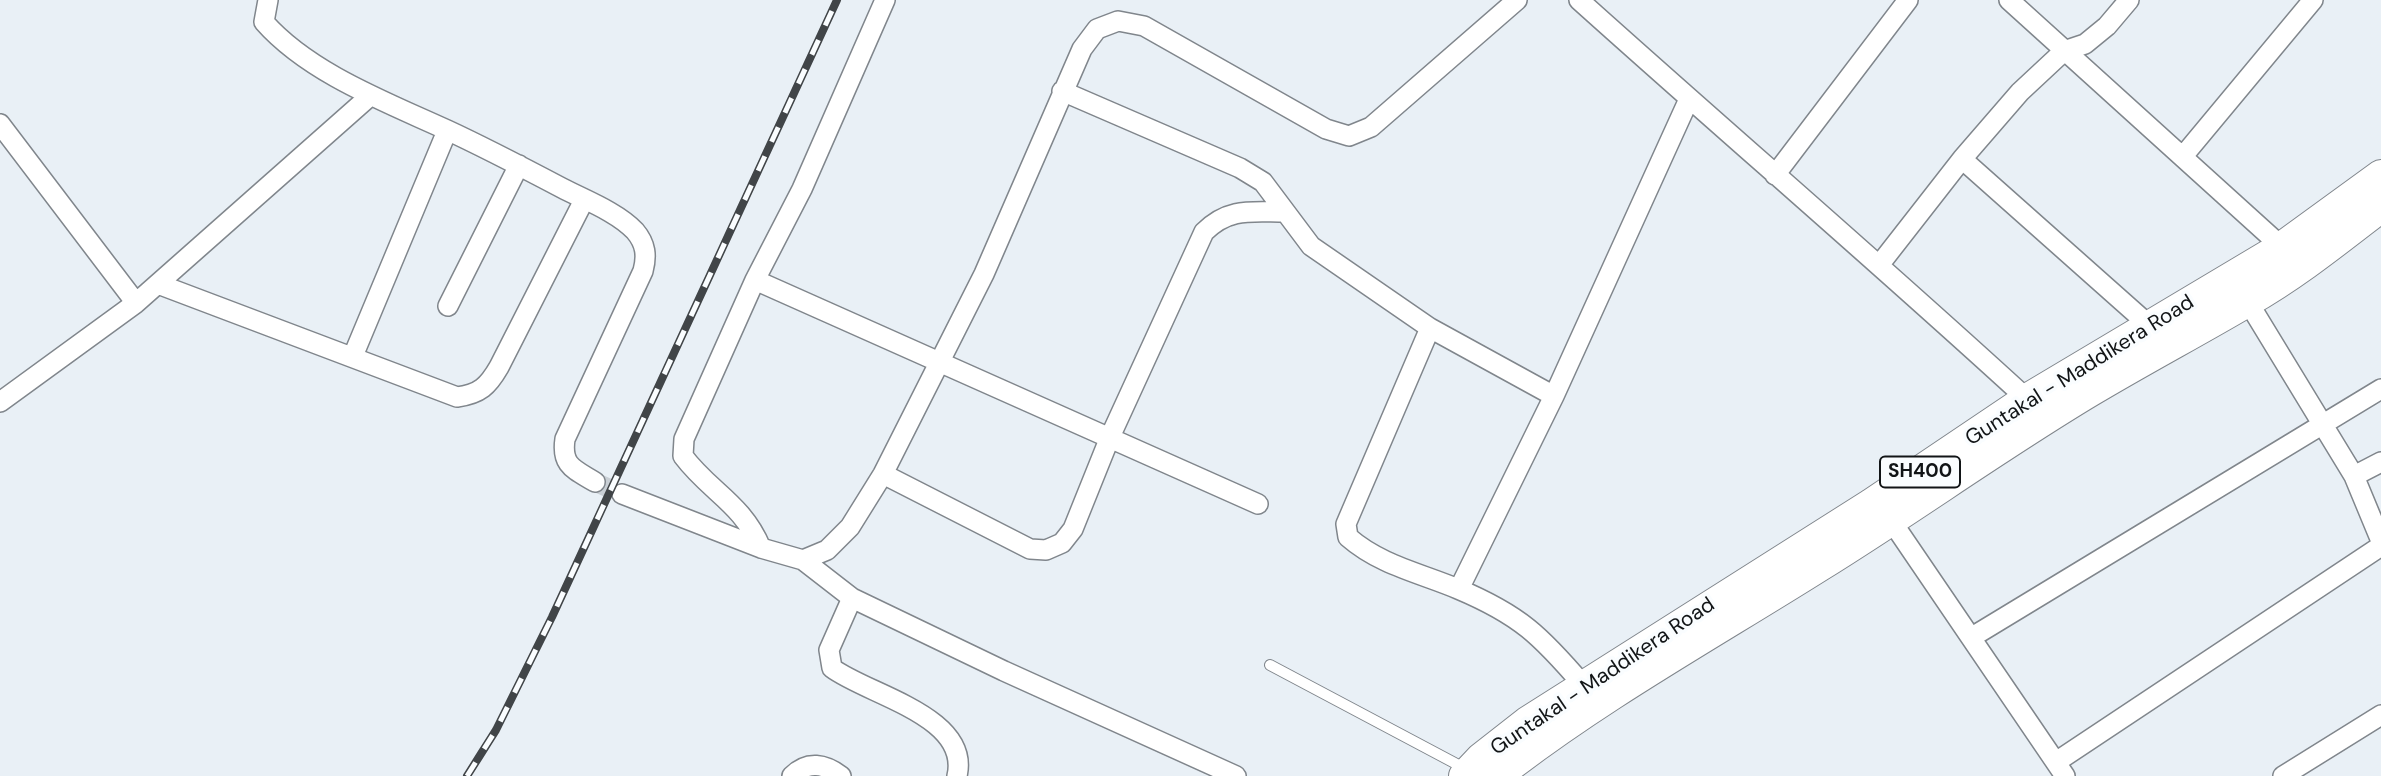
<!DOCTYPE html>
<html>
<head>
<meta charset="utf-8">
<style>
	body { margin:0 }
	canvas { display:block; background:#e9f0f6 }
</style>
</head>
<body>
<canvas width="2381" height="776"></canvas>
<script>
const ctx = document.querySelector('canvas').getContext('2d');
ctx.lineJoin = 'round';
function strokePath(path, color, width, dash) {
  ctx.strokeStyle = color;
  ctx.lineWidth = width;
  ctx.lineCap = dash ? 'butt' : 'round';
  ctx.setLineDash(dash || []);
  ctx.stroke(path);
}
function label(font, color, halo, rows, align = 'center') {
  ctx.font = font + ' "DM Sans",sans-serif';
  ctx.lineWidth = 7;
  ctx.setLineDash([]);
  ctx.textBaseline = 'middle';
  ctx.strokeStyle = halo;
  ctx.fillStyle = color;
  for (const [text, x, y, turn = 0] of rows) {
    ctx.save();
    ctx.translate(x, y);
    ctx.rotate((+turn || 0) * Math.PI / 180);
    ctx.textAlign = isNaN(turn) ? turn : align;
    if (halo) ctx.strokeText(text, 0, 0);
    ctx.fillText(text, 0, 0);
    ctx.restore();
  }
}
strokePath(new Path2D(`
	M595,482L622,494`), '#c9cfd5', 19, [19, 10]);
const lane = new Path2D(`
	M1270,665L1466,769`);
const street = new Path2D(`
	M268,0L264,22C309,73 386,102 447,130C486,148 524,168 562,188C585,200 617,212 635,231C646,244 647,256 643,271L565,439C561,466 574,469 595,482
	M1579,0C1728,134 1880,264 2027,399
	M2009,0L2282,247
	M1062,91L1240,168L1263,182L1311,246L1430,328L1554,396
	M0,124L136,303
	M2184,155L2313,0
	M1962,159L2150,326
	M1775,175L1908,0
	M1880,264L1962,159L2020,92L2064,51L2085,44L2107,26L2129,0
	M755,280L1258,504
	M158,284L457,397C480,394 488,386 499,367L584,200
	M2248,302L2354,476L2381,541
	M448,306L519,165
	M1430,328L1346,524L1348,537C1380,565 1420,573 1458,589C1520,615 1541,636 1583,685
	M353,356L447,131
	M0,402L136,303L370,96
	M883,474L1030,549L1046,550L1062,543L1073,529L1110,437L1204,232C1229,207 1252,212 1285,212
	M2354,476L2381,462
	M622,494L761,548L803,560L827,550L850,527L883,474L984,274L1082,49L1097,29L1118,21L1144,26L1326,129L1349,136L1371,127L1517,0
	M1886,513L2065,776
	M761,548C742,503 710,492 683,456L684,439L755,280L802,189L885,0
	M803,560L852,598L1004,671L1236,776
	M1459,589L1554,396L1689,99
	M852,598L829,650L832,668C868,695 971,716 957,776
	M1972,637L2381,389
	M2056,762L2381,546
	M792,776C808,760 825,764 841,776
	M2283,776L2381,715`);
const primary = new Path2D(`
	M1464,776L1481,758L1527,722L1871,504L2027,399L2282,247L2381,175
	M1497,776C1598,697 1712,634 1820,566C1912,509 1999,446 2091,391C2143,360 2196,332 2247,302C2295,275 2338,240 2381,207`);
strokePath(lane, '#80868c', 12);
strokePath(street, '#80868c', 22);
strokePath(primary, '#80868c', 32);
strokePath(lane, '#fff', 10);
strokePath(street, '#fff', 19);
strokePath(primary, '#fff', 30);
const rail = new Path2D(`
	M467,776L496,730L552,617L837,0`);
strokePath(rail, '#414548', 8);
strokePath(rail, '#fafdff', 5, [16]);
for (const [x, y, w] of [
	[1920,472,80]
]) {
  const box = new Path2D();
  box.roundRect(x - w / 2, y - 15.5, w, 31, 5);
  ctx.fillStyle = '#fafdff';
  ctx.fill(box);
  strokePath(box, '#121517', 2);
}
label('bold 19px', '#121517', null, [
	["SH400",1920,472]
]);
label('21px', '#121517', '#fafdff', [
	["Guntakal - Maddikera Road",2080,371,-32],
	["Guntakal - Maddikera Road",1603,677,-34]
]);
</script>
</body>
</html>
